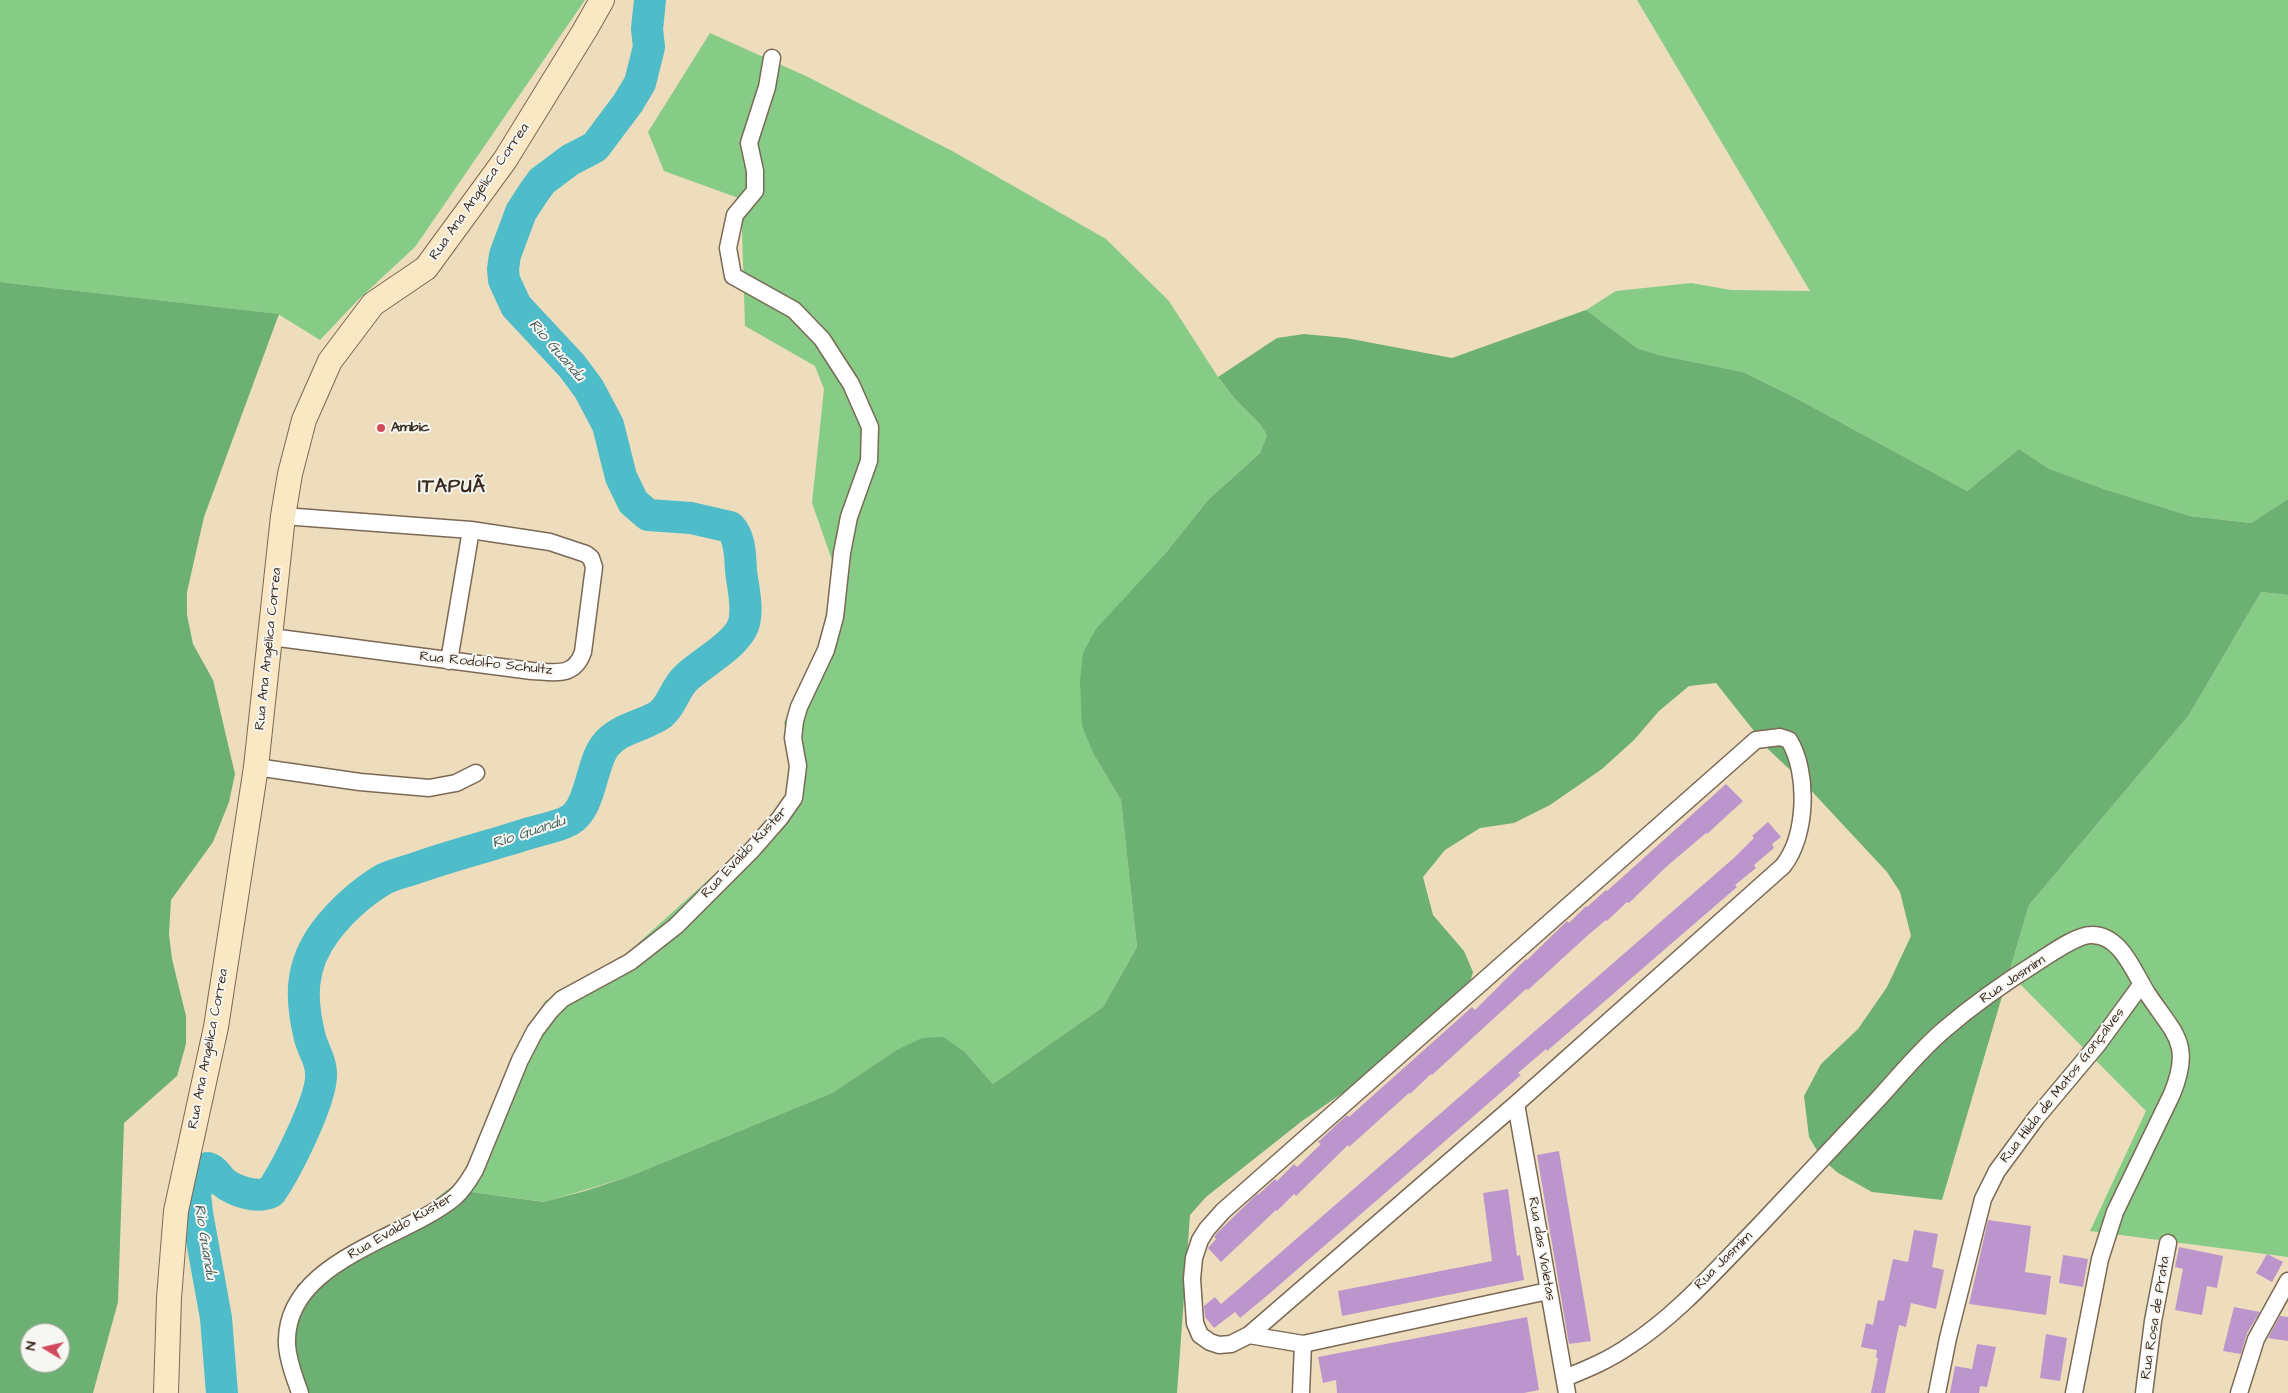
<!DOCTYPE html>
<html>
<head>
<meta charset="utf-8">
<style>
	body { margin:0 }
	#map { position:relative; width:2288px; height:1393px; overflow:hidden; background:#eeddbc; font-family:"Architects Daughter",sans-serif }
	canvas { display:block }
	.north { position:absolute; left:20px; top:1323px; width:50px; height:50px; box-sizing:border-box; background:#f6f6f2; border:1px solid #aba49d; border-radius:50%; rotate:279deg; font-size:14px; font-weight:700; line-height:20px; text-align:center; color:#3b2a1e }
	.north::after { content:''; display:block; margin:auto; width:18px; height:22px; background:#d1495b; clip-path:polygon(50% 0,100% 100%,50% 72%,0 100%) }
</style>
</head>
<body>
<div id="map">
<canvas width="2288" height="1393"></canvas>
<div class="north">N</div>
</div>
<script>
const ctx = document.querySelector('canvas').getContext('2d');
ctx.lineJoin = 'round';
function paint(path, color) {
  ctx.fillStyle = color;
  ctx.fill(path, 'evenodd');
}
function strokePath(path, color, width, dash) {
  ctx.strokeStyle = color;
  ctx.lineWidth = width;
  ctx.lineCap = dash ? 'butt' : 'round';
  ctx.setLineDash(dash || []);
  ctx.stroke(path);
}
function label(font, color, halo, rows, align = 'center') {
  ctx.font = font + ' "Architects Daughter",sans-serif';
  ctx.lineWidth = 4;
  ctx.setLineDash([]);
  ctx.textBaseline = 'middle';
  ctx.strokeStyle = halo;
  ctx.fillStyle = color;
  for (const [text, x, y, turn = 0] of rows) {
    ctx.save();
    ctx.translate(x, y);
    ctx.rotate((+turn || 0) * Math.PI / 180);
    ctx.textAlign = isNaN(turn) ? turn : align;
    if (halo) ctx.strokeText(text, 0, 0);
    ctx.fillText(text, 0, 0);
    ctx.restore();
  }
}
paint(new Path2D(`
	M0,0H585L415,247L358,300L320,340L278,314L0,282Z
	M1637,0H2288V499L2251,523L2190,516L2104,489L2048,469L2019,449L1967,491L1792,396L1743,372L1659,355L1637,348L1586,310L1616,291L1691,283L1731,290L1810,291Z
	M710,33L808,77L954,152L1106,239L1169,301L1218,377L1235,399L1260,424L1267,435L1260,453L1208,500L1164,555L1094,755L1121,800L1137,947L1103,1007L993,1084L965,1052L895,1051L832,1093L628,1177L545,1202L471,1192L455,1184L474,1158L494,1105L545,1001L603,975L748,844L786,803L792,771L784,722L799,700L827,643L833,563L812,503L824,389L815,366L745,326L741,199L664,171L648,132Z
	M2261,592L2288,595V1257L2090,1231L2146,1111L2009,973L2029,905L2189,715Z`), '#86cc87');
paint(new Path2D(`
	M0,282L279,314L204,517L187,592V615L193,644L213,680L235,774L229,802L213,842L171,900L169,934L172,959L186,1016V1044L177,1076L124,1123L118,1302L93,1393H0ZM30,1333H60V1363H30Z
	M1586,310L1637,348L1659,355L1743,372L1792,396L1967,491L2019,449L2049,469L2104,489L2190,516L2251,523L2288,499V595L2261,592L2189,715L2029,905L1942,1200L1872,1192L1838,1173L1822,1159L1809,1137L1804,1096L1821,1064L1858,1029L1887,987L1911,936L1900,892L1887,872L1805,784L1769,750L1716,683L1689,686L1659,711L1634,740L1602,769L1550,805L1514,823L1480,828L1445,850L1423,877L1433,915L1464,951L1473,972L1468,990L1372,1073L1302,1121L1206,1197L1190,1215L1177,1393H295L297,1285C351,1254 406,1224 455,1184L471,1192L544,1202L585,1191L628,1177L832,1093L895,1051L922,1038L943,1037L965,1052L993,1084L1103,1007L1137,947L1121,800L1094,755L1082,726L1080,682L1083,653L1096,629L1164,555L1208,500L1260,453L1267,435L1260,424L1235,399L1218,377L1277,338L1304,334L1346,338L1452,358Z`), '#6cb074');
strokePath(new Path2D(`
	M222,1393L216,1318L197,1213L195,1193L202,1174L208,1168C216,1170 217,1177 223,1182C234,1191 257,1199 271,1192C286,1170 323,1098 321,1073C321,1060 313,1050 310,1038C300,998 300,966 325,932C340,912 362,892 384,879C394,874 408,871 419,867C456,854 493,845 530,833C543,829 558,827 570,820C591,808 591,764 605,746C618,728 645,726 661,714C672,705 675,689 685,679C701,663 734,647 743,626C749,610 743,588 741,571C740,557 741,538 730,527L691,518L648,515L633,502L621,477L608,425L589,389L572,366L516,306L504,280L503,269L505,255L521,212L534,192L542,181L570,160L595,147L628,103L640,83L649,47L647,29L650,0`), '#4fbcc9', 32);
paint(new Path2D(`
	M1726,784L1743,801L1707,834L1706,833L1666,867L1629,903L1627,902L1607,921L1606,920L1587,936L1528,990L1526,989L1432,1075L1431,1074L1410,1094L1409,1093L1349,1147L1348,1145L1296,1196L1294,1194L1277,1211L1276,1210L1221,1262L1208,1248L1216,1239L1214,1237L1218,1232L1257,1194L1258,1195L1275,1179L1277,1181L1294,1164L1297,1167L1321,1144L1318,1142L1347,1115L1349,1117L1472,1007L1475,1010L1526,959L1527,960L1567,921L1569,923L1586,906L1587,907L1606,890L1607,891Z
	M1768,822L1781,837L1772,844L1774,848L1754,865L1756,868L1735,885L1737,887L1547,1051L1546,1049L1518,1073L1521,1075L1269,1294L1240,1318L1235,1312L1214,1328L1205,1317L1204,1306L1215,1297L1221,1304L1241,1287L1735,857L1754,838L1752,836Z
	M1559,1151L1591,1341L1569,1344L1537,1155Z
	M1508,1189L1517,1256L1520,1255L1524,1280L1342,1316L1338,1291L1492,1261L1483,1193Z
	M1988,1220L2031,1226L2025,1272L2051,1276L2046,1315L1969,1304Z
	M1914,1230L1938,1234L1932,1267L1944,1270L1936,1309L1911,1303L1906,1327L1899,1325L1885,1393H1871L1878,1358H1876L1877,1350L1861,1347L1866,1323L1873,1325L1878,1300L1884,1301L1893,1259L1908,1262Z
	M2179,1247L2223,1256L2217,1288L2207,1286L2202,1315L2175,1310L2183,1269L2175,1267Z
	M2267,1254L2283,1262L2272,1282L2256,1273Z
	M2063,1255L2088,1259L2083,1287L2059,1283Z
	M2234,1307L2260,1312L2247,1333L2241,1354L2223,1351Z
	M2280,1316L2288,1317V1341L2268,1338Z
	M1527,1317L1539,1390L1524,1393H1337L1336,1380L1323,1383L1318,1357Z
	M2046,1334L2067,1338L2060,1381L2040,1378Z
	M1977,1344L1996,1347L1987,1387L1980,1386L1979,1393H1950L1955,1366L1972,1369Z`), '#bc95cd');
const street = new Path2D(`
	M271,637L532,671C555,672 574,678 583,652L594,567L591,558L586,554L550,542L471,530L283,516
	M449,661L471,530
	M256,767L360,782L429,788L456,783L476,773
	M1516,1104L1567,1393
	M1249,1335L1516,1104L1783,866C1807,836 1809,773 1789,740L1780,737L1756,740L1223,1211L1207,1229L1200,1240L1194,1258L1192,1279L1195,1323L1200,1335L1210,1342L1219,1345L1231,1344L1249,1335L1303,1344L1548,1291
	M1565,1378C1587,1369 1609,1360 1629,1346C1676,1316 1718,1268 1757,1228C1798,1184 1839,1141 1880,1097C1901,1074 1921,1049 1945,1029C1973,1005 2004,983 2036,963C2049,955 2076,935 2091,935C2121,934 2134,973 2147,993C2174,1034 2193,1043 2172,1094L2115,1212L2100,1259L2074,1393
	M300,1393C295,1378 288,1362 287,1345C283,1261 403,1240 455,1197C464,1189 469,1180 475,1170L520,1060L535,1031L551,1010L562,999L630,962L676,926L752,850L780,818L794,798L798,766L793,738L795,721L799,707L826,650L835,617L842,553L849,517L869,461L870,427L851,384L822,339L794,310L733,276L728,248L735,215L755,191V171L749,143L767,87L772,58
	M1301,1393L1303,1344
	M1937,1393L1948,1338L1983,1199L1997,1171L2036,1118L2098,1044L2141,985
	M2144,1393L2153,1321L2168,1243
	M2239,1393L2256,1339L2288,1281`);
const secondary = new Path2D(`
	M166,1393L169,1298L176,1211L216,1027L256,767L283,516L290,474L304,420L330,361L373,304L426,268L505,160L585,30L602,0`);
strokePath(street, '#7a6955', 19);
strokePath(secondary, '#7a6955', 26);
strokePath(street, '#fff', 16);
strokePath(secondary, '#fae7c3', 24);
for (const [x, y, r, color] of [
	[381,428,5,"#d1495b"]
]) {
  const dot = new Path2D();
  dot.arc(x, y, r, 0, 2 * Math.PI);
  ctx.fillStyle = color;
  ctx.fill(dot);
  strokePath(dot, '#f6f6f2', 2);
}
label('14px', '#3b2a1e', '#f6f6f2', [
	["Rua Ana Angélica Correa",480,192,-55],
	["Rua Ana Angélica Correa",269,649,-84],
	["Rua Rodolfo Schultz",486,664,6],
	["Rua Evaldo Kuster",745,853,-47],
	["Rua Jasmim",2013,980,-34],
	["Rua Ana Angélica Correa",209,1049,-79],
	["Rua Hilda de Matos Gonçalves",2063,1086,-52],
	["Rua Evaldo Kuster",401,1227,-30],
	["Rua das Violetas",1541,1249,80],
	["Rua Jasmim",1724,1261,-45],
	["Rua Rosa de Prata",2156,1318,-81]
]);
label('bold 14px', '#3b2a1e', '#f6f6f2', [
	["Ambic",391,428]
], 'left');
label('italic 15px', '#425d5a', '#f6f6f2', [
	["Rio Guandu",556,351,49],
	["Rio Guandu",529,833,-18],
	["Rio Guandu",204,1242,81]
]);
ctx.letterSpacing = '1px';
label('bold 19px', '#3b2a1e', '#f6f6f2', [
	["ITAPUÃ",452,488]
]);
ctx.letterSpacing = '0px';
</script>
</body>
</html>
